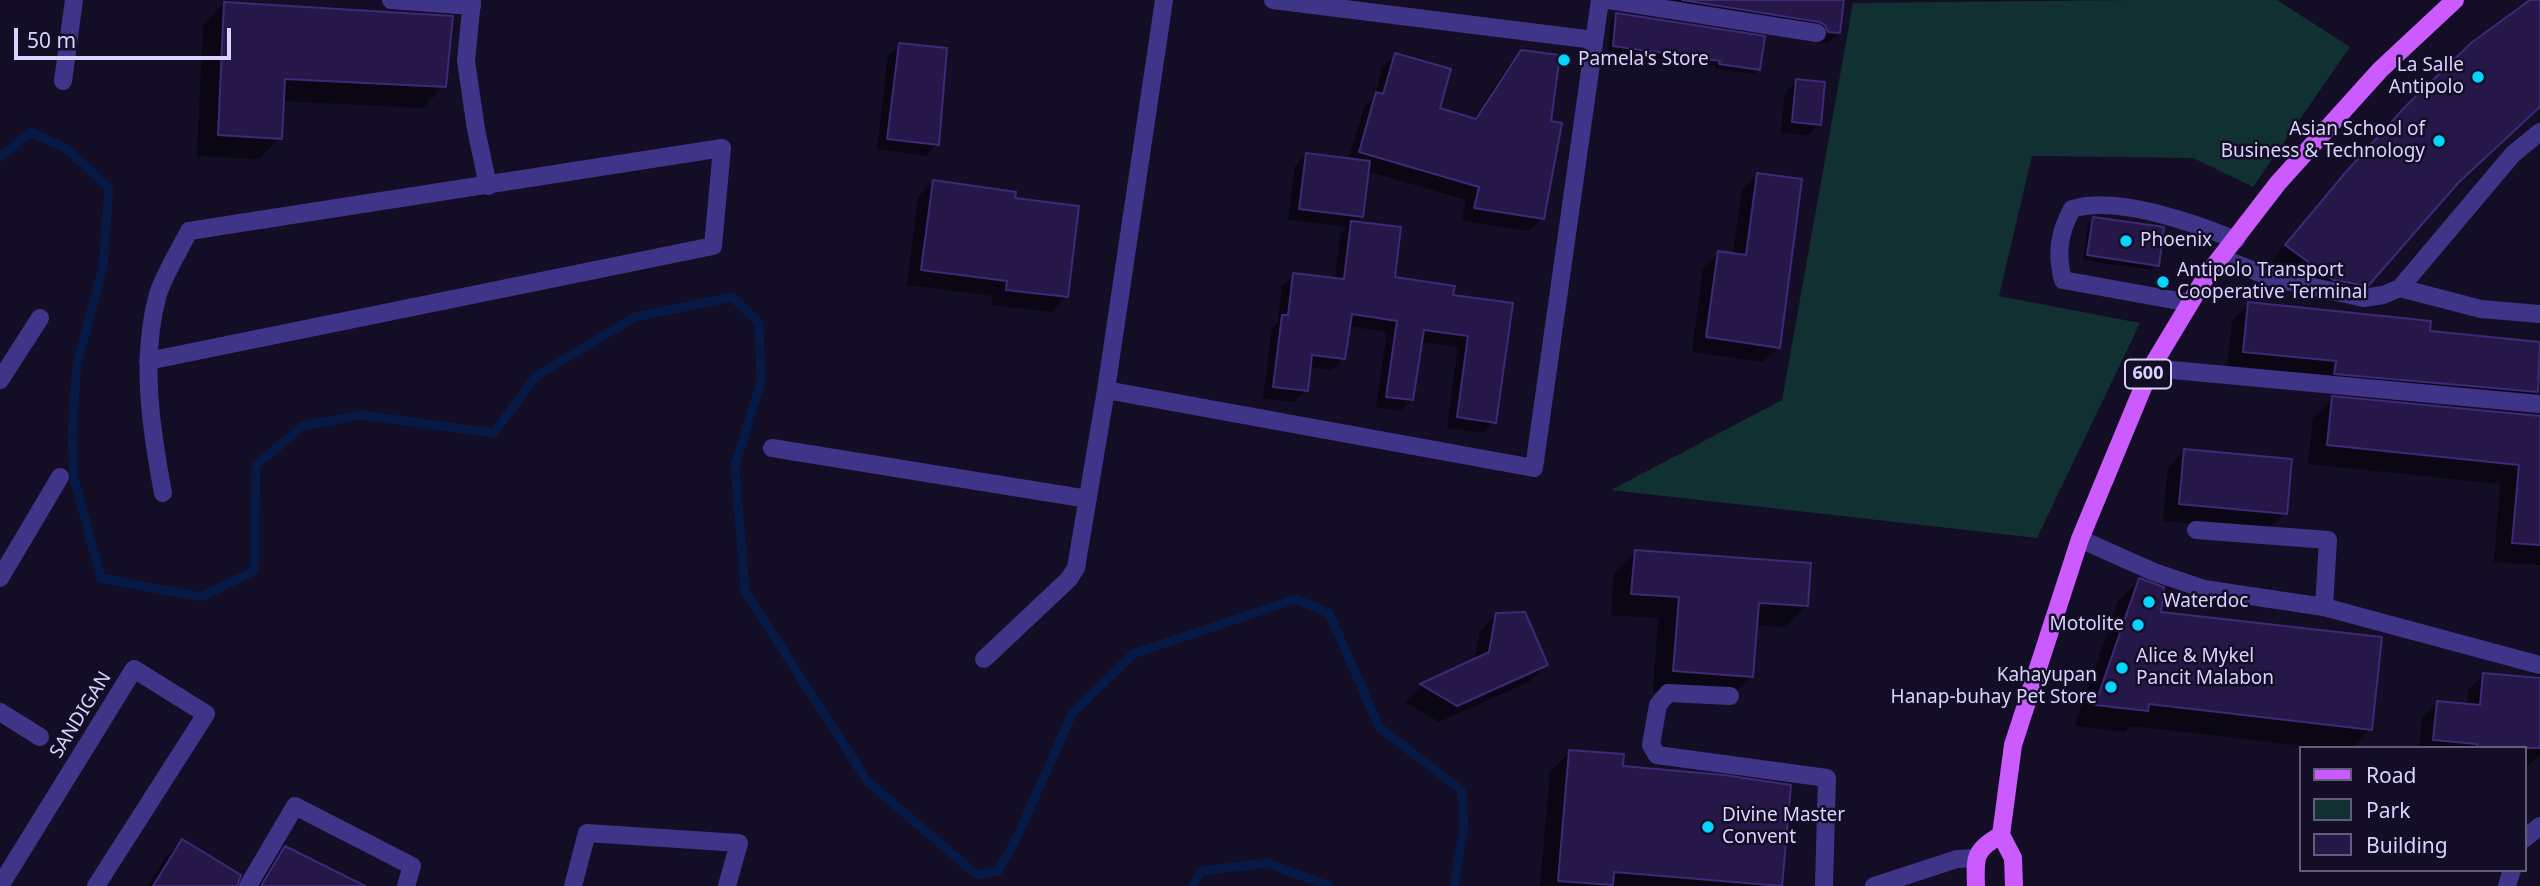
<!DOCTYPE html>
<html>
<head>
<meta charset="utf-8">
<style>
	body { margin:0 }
	#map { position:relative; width:2540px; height:886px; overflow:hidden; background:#130d26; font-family:"Noto Sans",sans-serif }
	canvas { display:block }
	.legend { position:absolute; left:2299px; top:746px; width:228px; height:126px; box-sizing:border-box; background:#130d26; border:2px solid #635c7d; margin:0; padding:9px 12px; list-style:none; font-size:21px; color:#dad3ff }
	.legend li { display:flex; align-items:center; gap:14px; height:35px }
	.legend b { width:35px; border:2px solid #635c7d }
	.scale { position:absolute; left:14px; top:28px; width:217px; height:32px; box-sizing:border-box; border:4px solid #dad3ff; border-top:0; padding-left:9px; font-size:21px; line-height:24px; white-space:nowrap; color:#dad3ff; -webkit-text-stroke:5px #130d26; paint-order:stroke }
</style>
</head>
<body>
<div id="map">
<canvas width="2540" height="886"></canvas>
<ul class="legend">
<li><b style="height:9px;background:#cb5aff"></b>Road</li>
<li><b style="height:19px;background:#103031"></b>Park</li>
<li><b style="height:19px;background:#251848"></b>Building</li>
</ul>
<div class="scale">50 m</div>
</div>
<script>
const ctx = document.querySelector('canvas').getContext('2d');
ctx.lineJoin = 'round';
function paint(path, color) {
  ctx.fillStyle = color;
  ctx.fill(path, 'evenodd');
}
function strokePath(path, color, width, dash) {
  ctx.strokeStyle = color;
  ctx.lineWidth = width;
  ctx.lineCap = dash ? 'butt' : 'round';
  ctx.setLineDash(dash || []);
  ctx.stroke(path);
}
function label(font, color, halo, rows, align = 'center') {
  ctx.font = font + ' "Noto Sans",sans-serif';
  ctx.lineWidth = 5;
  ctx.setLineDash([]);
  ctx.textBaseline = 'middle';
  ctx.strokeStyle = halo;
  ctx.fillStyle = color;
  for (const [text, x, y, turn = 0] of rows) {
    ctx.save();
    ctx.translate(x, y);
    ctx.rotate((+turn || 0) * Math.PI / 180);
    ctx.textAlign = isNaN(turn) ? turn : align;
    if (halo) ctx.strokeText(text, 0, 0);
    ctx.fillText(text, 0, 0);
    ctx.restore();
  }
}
paint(new Path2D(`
	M2130,0H2277L2350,47L2253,187L2193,158L2032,156L1999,296L2140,323L2037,538L1611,490L1782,400L1853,3Z`), '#103031');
paint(new Path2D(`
	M1614,0H1842L1839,32L1828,43L1817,42L1814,35Z
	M2533,0H2540V110L2519,125L2452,188L2366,285L2349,302L2316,296L2270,263L2328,192L2389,126Z
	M224,3L444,86L423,108L282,101L280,138L259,159L197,156L203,25Z
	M1616,14L1759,69L1753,74L1715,69V66L1608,51L1611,20Z
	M899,45L937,144L926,156L877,149L888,56Z
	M1521,52L1549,123L1542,218L1529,231L1462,221L1466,200L1367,171L1362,216L1355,223L1393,278L1452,296L1511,305L1494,422L1483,433L1447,428L1458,347L1420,342L1412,400L1400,411L1376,407L1387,332L1348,326L1343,358L1332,370L1309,367L1306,390L1295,402L1263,398L1272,328L1278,322L1282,286L1294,275L1335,280L1340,234L1347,227L1288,220L1295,166L1307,154L1348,160L1364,108L1374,97L1382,68L1396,55L1438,110L1473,120L1508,66Z
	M1797,81L1819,124L1808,135L1781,133L1785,93Z
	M1757,175L1778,347L1763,362L1692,352L1703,268L1718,253L1733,255L1742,190Z
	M933,181L1013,200L1067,296L1051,312L991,305L993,296L907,285L918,197Z
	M2094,219L2157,265L2152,270L2083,260L2088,224Z
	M2249,304L2428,332L2540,344L2537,392L2520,408L2227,368L2232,321Z
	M2333,398L2540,422V565L2494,562L2500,484L2308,464L2313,418Z
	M2184,451L2285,514L2268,530L2163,521L2168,468Z
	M1635,552L1806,606L1785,627L1755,625L1751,676L1729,698L1653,692L1658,618L1611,615L1614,573Z
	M2139,580L2159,613L2370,729L2351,748H2323L2131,726L2124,732L2075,726L2118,601Z
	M1497,614L1546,665L1529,682L1439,722L1405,702L1421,686L1474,661L1480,631Z
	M2484,675L2540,680V754L2524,770V748H2419L2422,718L2437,703L2467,705L2468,690Z
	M1570,752L1621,768L1789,786L1780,886H1540L1550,772Z
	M182,841L217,886H148L165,858Z
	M285,848L361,886H253L263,870Z`), '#0007');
strokePath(new Path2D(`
	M0,157L31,132L67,149L109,188L103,268L77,363L72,434L74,478L101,578L201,597L254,571L256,465L303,426L360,415L494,433L536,376L635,317L732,297L759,323L761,382L735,465L745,591L867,781L977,875L998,871L1017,837L1072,714L1133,654L1295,599L1329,613L1379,727L1461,790L1464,826L1454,886
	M1193,886L1201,871L1267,863L1329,886`), '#071a46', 9);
const building = new Path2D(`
	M1682,0H1844L1840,33L1828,32L1825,25L1819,22Z
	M2530,0H2540V107L2459,182L2368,286L2333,280L2285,245L2345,173L2405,107L2471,43Z
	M224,2L453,16L446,87L285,79L282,139L218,135Z
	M1616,13L1765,36L1760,70L1719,64L1720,61L1613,46Z
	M899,43L947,48L939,145L887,139Z
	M1521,50L1560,55L1551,121L1562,123L1544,219L1474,208L1479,187L1359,152L1376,92L1383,94L1395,53L1451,69L1440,108L1476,119Z
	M1796,79L1825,82L1821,125L1792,122Z
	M1306,153L1370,161L1363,217L1299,209Z
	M1757,173L1802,179L1780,348L1706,337L1718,251L1746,255Z
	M933,180L1016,192L1015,198L1079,206L1068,297L1006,290L1007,281L921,270Z
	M2093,217L2164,227L2159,266L2087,255Z
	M1351,221L1401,227L1395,277L1455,286L1453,295L1513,303L1496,423L1457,417L1468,336L1424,330L1413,400L1386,397L1397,321L1352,314L1345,359L1312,355L1308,391L1273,387L1282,315H1288L1293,273L1344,279Z
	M2248,302L2431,321L2430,331L2540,342L2538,392L2334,374L2336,361L2243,352Z
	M2332,396L2540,416V545L2512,543L2519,465L2327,445Z
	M2184,449L2292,459L2287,514L2179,504Z
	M1635,550L1811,563L1808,606L1759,603L1753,677L1673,671L1679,597L1631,594Z
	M2139,578L2164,587L2161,612L2382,637L2372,730L2149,704L2148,711L2095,705Z
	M1525,612L1548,665L1457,706L1420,684L1489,652L1496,613Z
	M2483,673L2540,678V748H2477V744L2433,740L2437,701L2480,705Z
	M1569,750L1624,754L1623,766L1724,775L1791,785L1782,886L1614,872L1613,885L1558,881Z
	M182,839L241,875L237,886H153Z
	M285,846L365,886H261Z`);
paint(building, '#251848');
strokePath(building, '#3d2976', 2);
strokePath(new Path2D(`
	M391,0L472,6
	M472,0L466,61L476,129L488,186
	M1273,0L1594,40
	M1609,0L1817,33
	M63,81L74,0
	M2222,258L2272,278L2364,298L2383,295L2400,288L2513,154L2540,132
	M2400,288L2481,309L2540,314
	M2190,303L2063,280C2056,253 2059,233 2072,209C2116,195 2194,223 2236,240
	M148,361L713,246L722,148L189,231C179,251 165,273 158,294C140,358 151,429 163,493
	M2151,368L2540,404
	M0,380L40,318
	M1106,390L1534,468L1600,0
	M772,448L1088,499
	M2196,530L2328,540L2324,607
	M2080,539L2154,572L2204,589L2324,607L2540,665
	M0,578L60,477
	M984,659L1069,579L1076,568L1106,390L1164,0
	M1730,696L1668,693L1658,705L1651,745L1657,755L1827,778L1824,886
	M0,712L40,737
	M2524,839L2540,826
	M0,886L134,669L206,714L96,886
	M248,886L295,806L412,866L406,886
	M573,886L587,833L739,843L727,886
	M1874,886L1957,859L1975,858
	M2507,886L2512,870`), '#3e3588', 18);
strokePath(new Path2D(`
	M1976,886C1975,857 1974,850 2001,835
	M2014,886L2013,858L2001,835L2013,745L2080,539L2151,368L2207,275L2278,183L2380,70L2455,0`), '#cb5aff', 18);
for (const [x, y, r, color] of [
	[1564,60,7,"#00d5fe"],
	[2478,77,7,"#00d5fe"],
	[2439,141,7,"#00d5fe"],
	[2126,241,7,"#00d5fe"],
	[2163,282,7,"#00d5fe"],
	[2149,602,7,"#00d5fe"],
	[2138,625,7,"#00d5fe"],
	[2122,668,7,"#00d5fe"],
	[2111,687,7,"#00d5fe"],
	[1708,827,7,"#00d5fe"]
]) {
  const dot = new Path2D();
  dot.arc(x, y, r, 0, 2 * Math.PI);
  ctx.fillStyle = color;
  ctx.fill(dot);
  strokePath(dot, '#130d26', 2.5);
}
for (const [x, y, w] of [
	[2148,374,46]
]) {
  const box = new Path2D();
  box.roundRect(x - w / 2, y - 14.5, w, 29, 5);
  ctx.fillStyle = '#130d26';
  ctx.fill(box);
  strokePath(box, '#dad3ff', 2);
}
label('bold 18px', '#dad3ff', null, [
	["600",2148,374]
]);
label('19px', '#dad3ff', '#130d26', [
	["Pamela's Store",1578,60],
	["La Salle",2464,66,"right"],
	["Antipolo",2464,88,"right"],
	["Asian School of",2425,130,"right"],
	["Business & Technology",2425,152,"right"],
	["Phoenix",2140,241],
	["Antipolo Transport",2177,271],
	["Cooperative Terminal",2177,293],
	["Waterdoc",2163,602],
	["Motolite",2124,625,"right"],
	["Alice & Mykel",2136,657],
	["Pancit Malabon",2136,679],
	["Kahayupan",2097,676,"right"],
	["Hanap-buhay Pet Store",2097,698,"right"],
	["Divine Master",1722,816],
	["Convent",1722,838]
], 'left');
label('19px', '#dad3ff', '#130d26', [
	["SANDIGAN",81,715,-58]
]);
</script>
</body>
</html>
